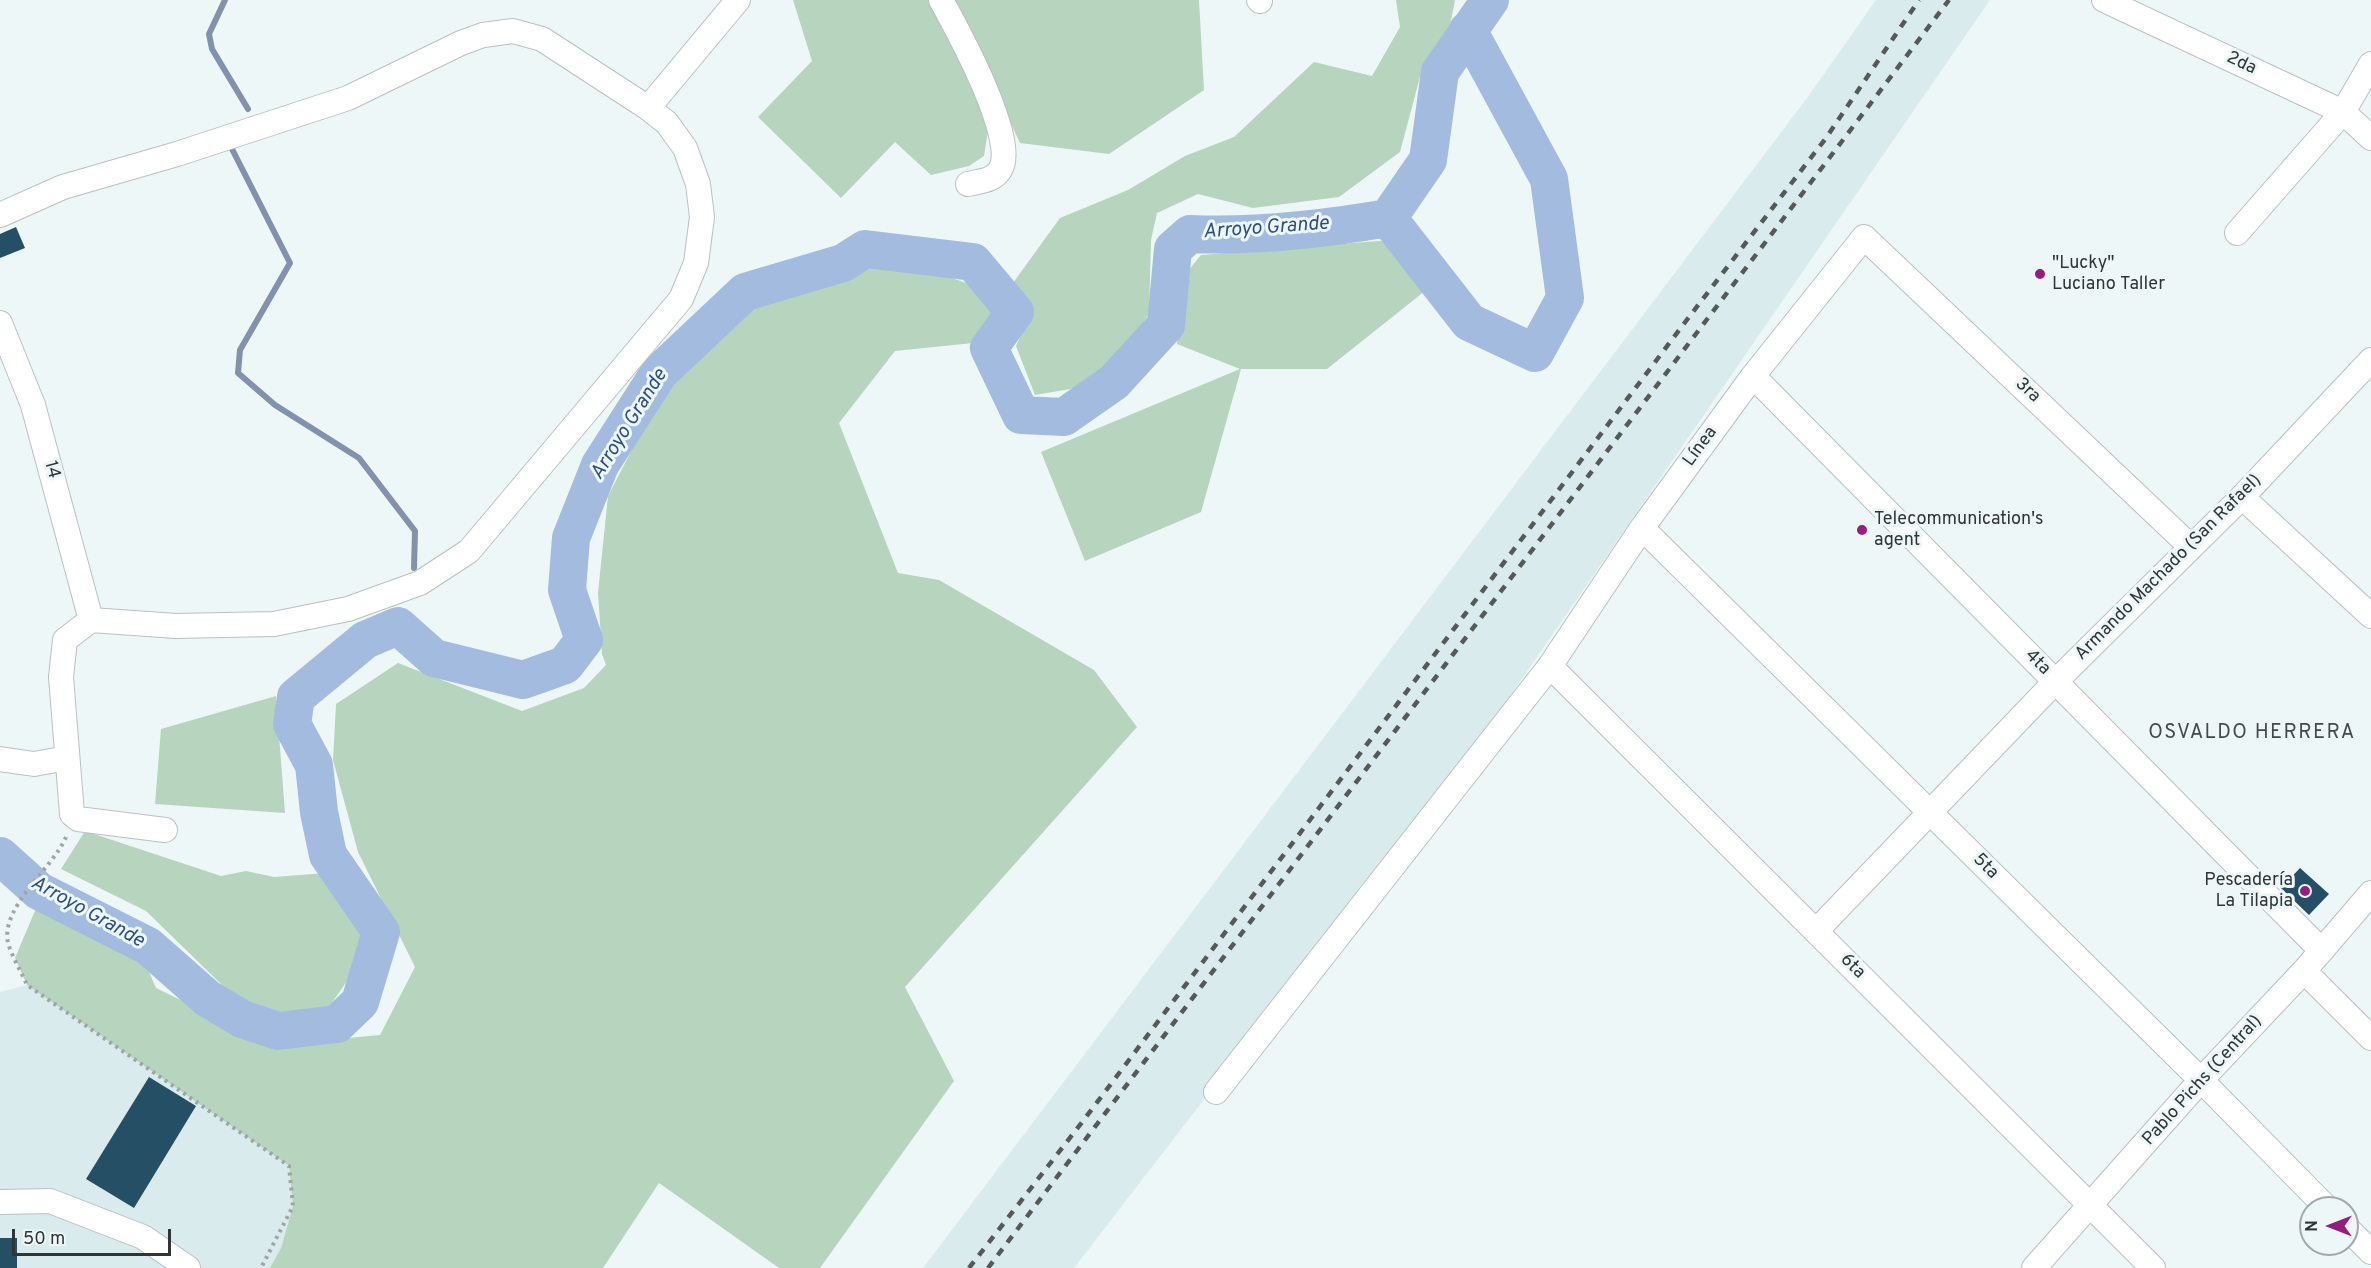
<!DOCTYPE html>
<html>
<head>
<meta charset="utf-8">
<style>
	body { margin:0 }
	#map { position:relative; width:2371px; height:1268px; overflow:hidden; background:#eef7f8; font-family:Overpass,sans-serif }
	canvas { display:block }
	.north { position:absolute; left:2299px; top:1196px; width:60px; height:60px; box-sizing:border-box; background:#eef7f8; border:2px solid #a2a9aa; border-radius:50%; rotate:270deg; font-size:16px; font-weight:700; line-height:24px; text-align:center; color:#313435 }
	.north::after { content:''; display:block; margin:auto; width:21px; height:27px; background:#931e7c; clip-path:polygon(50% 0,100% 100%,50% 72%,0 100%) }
	.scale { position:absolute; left:12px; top:1229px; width:159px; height:27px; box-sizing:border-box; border:3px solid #313435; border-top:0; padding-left:8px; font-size:18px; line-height:21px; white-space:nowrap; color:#313435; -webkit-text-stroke:4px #eef7f8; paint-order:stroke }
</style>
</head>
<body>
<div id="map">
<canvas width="2371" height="1268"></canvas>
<div class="north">N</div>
<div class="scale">50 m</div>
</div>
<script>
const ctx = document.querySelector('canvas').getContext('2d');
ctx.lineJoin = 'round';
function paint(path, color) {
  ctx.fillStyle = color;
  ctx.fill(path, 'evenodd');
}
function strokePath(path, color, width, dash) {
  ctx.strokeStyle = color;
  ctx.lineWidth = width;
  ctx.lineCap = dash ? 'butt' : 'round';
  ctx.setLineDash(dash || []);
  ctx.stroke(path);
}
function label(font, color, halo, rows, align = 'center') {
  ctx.font = font + ' Overpass,sans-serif';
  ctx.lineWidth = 6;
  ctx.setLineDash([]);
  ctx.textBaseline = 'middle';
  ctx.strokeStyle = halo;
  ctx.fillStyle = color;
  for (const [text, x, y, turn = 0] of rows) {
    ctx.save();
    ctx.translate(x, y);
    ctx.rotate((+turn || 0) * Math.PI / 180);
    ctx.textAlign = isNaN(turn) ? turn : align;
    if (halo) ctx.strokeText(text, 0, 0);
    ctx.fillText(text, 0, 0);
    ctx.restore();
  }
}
paint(new Path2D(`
	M1876,0H1990L1466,760L1074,1268H923L1807,98Z
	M27,985L289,1166L293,1206L281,1248L270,1268H0V992Z`), '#daebed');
paint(new Path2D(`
	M793,0H930L969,73L989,124L984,156L969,166L931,175L895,142L841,198L758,117L812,61Z
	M953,0H1199L1204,90L1109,154L1020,143Z
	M1396,0H1455L1449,31L1420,77L1400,152L1339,197L1253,208L1198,194L1157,213L1151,240L1149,314L1118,358L1076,388L1035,395L1016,346L1029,317L1013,283L1060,218L1128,190L1185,156L1234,137L1314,62L1372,76L1400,27Z
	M1391,240L1430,287L1327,369H1241L1201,512L1085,561L1041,452L1240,369L1177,344L1183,277L1201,255Z
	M903,261L969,284L1003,314L973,343L895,351L839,423L898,573L939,580L1094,670L1137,727L905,987L954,1081L820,1268H779L659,1183L603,1268H270L281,1248L293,1206L289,1166L27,985L15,958L37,906L143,958L156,988L273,1045L380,1035L415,967L358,852L333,760L336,704L398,663L522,711L584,688L606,665L602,654L598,593L608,496L653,409L687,364L754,301L838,274Z
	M276,696L285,813L155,804L161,729Z
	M85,831L221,876L246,871L274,877L326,873L364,931L354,971L327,1010L268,1016L222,985L146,911L61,869Z`), '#b6d4be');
strokePath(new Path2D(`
	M225,0L209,34L212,49L248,109
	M231,147L290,263L240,350L238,373L275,405L359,458L415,531L414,568`), '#8292ad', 6);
strokePath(new Path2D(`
	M1388,218L1469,322L1535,353L1565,298L1549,179L1468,30
	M0,856L39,891L148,946L207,998L242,1019L278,1031L337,1024L360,1002L381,932L328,855L319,812L314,765L292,724L296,697L365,640L398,626L434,658L523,680L565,665L584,640L567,590L571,538L600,465L659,373L745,292L843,263L865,249L973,262L1015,312L989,348L1021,415L1064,417L1114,382L1166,325L1173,249L1190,234C1256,237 1324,229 1388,218L1428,160L1440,72L1490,0`), '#a4bbe0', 38);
paint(new Path2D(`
	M16,227L25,248L0,258V234Z
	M2300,868L2329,894L2309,915L2281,888Z
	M149,1077L196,1106L134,1208L86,1179Z
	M0,1238H17V1268H0Z`), '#244f64');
const minor = new Path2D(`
	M941,0C957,29 1019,141 1000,170C993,181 980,181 968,184
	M1259,0L1260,1
	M2104,0L2343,112L2371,138
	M648,108L738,0
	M0,215L63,187L177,154L348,98L461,43L483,35L513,31L542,39L648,108L667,123L685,148L698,184L702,217L696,263L681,299L469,551L420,583L348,609L274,624L176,626L91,620L65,640L61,677L72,814L78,819L165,830
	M2237,233L2343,112L2371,64
	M0,323L33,405L91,620
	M1753,376L2321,950
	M2242,497L2371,616
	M1642,528L2201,1080L2327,1208
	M1550,666L2153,1268
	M0,759L34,764L67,758
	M1816,931L2055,682L2242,497L2371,360
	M2304,971L2371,1038
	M1216,1092L1550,666L1642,528L1753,376L1864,237L2190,546
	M0,1202L50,1201L143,1237L188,1268
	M2347,1228L2371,1252
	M2034,1268L2201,1080L2304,971L2371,893`);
strokePath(minor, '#b9c1c2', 26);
strokePath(new Path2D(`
	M66,837C53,868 0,907 8,943C12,957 21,971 27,985L289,1166L293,1206L261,1268`), '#9fa5a6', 4, [3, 4.5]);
strokePath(minor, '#fff', 24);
strokePath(new Path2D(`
	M969,1268L1083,1121L1686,321L1826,138L1919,0
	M988,1268L1949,0`), '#55595a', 4.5, [8, 8]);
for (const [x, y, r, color] of [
	[2040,274,6,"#931e7c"],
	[1862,530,6,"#931e7c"],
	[2305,891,6,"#931e7c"]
]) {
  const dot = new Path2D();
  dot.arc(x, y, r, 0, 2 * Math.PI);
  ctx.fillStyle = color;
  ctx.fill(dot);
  strokePath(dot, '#eef7f8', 2);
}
label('18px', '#313435', '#eef7f8', [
	["2da",2241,64,25],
	["3ra",2027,391,43],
	["Línea",1701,447,-54],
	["14",51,470,75],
	["Armando Machado (San Rafael)",2169,568,-45],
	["4ta",2037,663,45],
	["5ta",1985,867,45],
	["6ta",1852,967,45],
	["Pablo Pichs (Central)",2203,1081,-48]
]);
label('18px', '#313435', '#eef7f8', [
	["\"Lucky\"",2052,264],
	["Luciano Taller",2052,285],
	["Telecommunication's",1874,520],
	["agent",1874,541],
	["Pescadería",2293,881,"right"],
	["La Tilapia",2293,902,"right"]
], 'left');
label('italic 20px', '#2f4e7e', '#eef7f8', [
	["Arroyo Grande",1266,229,-4],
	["Arroyo Grande",630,425,-58],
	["Arroyo Grande",87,913,29]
]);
ctx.letterSpacing = '1.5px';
label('20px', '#42494a', '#eef7f8', [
	["OSVALDO HERRERA",2252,734]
]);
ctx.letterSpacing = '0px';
</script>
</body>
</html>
